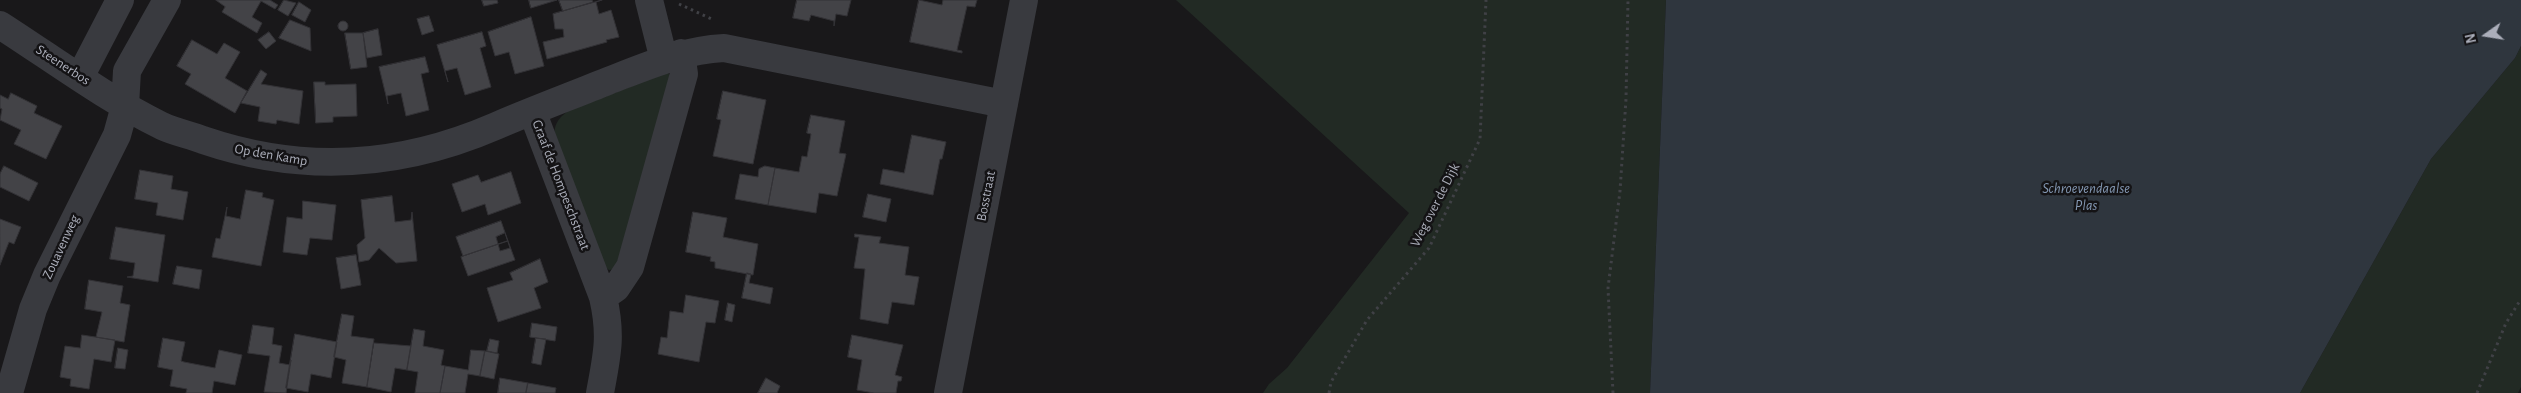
<!DOCTYPE html>
<html>
<head>
<meta charset="utf-8">
<style>
	body { margin:0 }
	#map { position:relative; width:2521px; height:393px; overflow:hidden; background:#19181a; font-family:"Alegreya Sans",sans-serif }
	canvas { display:block }
	.north { position:absolute; left:2461px; top:10px; width:50px; height:50px; -webkit-text-stroke:4px #141315; paint-order:stroke; rotate:257deg; font-size:14px; font-weight:700; line-height:20px; text-align:center; color:#abaeba }
	.north::after { content:''; display:block; margin:auto; width:18px; height:22px; background:#abaeba; clip-path:polygon(50% 0,100% 100%,50% 72%,0 100%) }
</style>
</head>
<body>
<div id="map">
<canvas width="2521" height="393"></canvas>
<div class="north">N</div>
</div>
<script>
const ctx = document.querySelector('canvas').getContext('2d');
ctx.lineJoin = 'round';
function paint(path, color) {
  ctx.fillStyle = color;
  ctx.fill(path, 'evenodd');
}
function strokePath(path, color, width, dash) {
  ctx.strokeStyle = color;
  ctx.lineWidth = width;
  ctx.lineCap = dash ? 'butt' : 'round';
  ctx.setLineDash(dash || []);
  ctx.stroke(path);
}
function label(font, color, halo, rows, align = 'center') {
  ctx.font = font + ' "Alegreya Sans",sans-serif';
  ctx.lineWidth = 5;
  ctx.setLineDash([]);
  ctx.textBaseline = 'middle';
  ctx.strokeStyle = halo;
  ctx.fillStyle = color;
  for (const [text, x, y, turn = 0] of rows) {
    ctx.save();
    ctx.translate(x, y);
    ctx.rotate((+turn || 0) * Math.PI / 180);
    ctx.textAlign = isNaN(turn) ? turn : align;
    if (halo) ctx.strokeText(text, 0, 0);
    ctx.fillText(text, 0, 0);
    ctx.restore();
  }
}
paint(new Path2D(`
	M1176,0H1666L1650,393H1263L1269,384L1287,368L1409,213Z
	M2521,46V387L2518,393H2300L2431,159L2515,58Z
	M668,72L674,86L615,269L609,270L600,263L554,139C554,125 557,119 568,111Z`), '#222a24');
paint(new Path2D(`
	M1666,0H2521V46L2515,58L2431,159L2300,393H1650Z`), '#2f363e');
const building = new Path2D(`
	M216,0H270L278,5L275,9L261,1L252,17L262,23L257,33L222,12L225,7Z
	M284,0L296,3L288,16L278,10Z
	M482,0H497L498,3L484,6Z
	M529,0H557L531,8Z
	M559,0H592L593,2L563,11Z
	M602,0L596,2L599,14L611,10L619,37L606,40L607,42L547,59L543,42L564,37L563,29H555L553,14Z
	M797,0H851L847,16L836,14L834,26V21L811,15L809,21L793,18Z
	M919,0L942,5L943,0H977L975,7L967,6L957,50L962,51V53L910,42Z
	M299,2L311,10L305,22L292,15Z
	M429,16L434,31L422,35L417,19Z
	M531,17L544,66L515,74L509,52L495,56L488,32Z
	M290,20L310,28L311,51L279,38Z
	M338 26a5 5 0 1 1 10 0a5 5 0 1 1-10 0Z
	M378,29L382,55L367,58L363,33Z
	M269,32L276,41L266,49L258,40Z
	M482,32L486,46L480,48L491,87L465,95L457,68L445,71L448,82L437,45Z
	M345,33H363L367,67L351,69Z
	M192,40L217,54L224,43L240,52L225,78L247,91L235,113L185,84L191,74L177,66Z
	M425,57L429,72L421,74L429,110L406,116L401,93L387,96L388,104L379,67Z
	M261,70L267,74L261,84L303,91L299,124L277,120L276,124L258,121L260,107L241,103Z
	M314,82H325V85L356,84L357,116L333,117V122L316,123Z
	M723,91L766,100L753,164L713,156L721,120L717,119Z
	M11,93L37,106L34,113L62,126L46,159L14,144L21,130L0,120L2,109L0,108V95L8,99Z
	M811,115L845,121L839,153L846,154L837,196L819,193L816,213L768,205L775,168L799,172L802,156L807,157L811,134L807,133Z
	M912,135L946,142L942,159H940L933,195L880,184L883,169L904,173Z
	M4,166L38,183L29,201L0,187V174Z
	M765,166L775,168L768,205L735,199L740,174L758,177L759,169Z
	M140,170L173,176L171,189L188,192L183,220L156,215L158,203L135,199Z
	M511,172L521,203L488,215L485,204L462,212L452,184L478,175L481,182Z
	M246,190L263,193L262,197L274,200L261,266L212,257L216,238L220,239L227,207L226,216L240,219Z
	M868,194L891,199L886,222L863,217Z
	M392,196L395,222L411,220L412,212L417,261L396,263L379,248L369,260L359,262L357,245L365,238L361,200Z
	M303,201L336,205L332,240L310,238L307,255L283,252L287,217L302,219Z
	M693,212L727,218L723,237L758,244L753,275L715,268V262L710,261L711,257L686,252Z
	M0,219L21,227L14,244L9,242L0,265Z
	M501,221L508,241L463,256L456,237Z
	M116,227L165,235L158,282L127,277L133,276L135,263L110,259Z
	M505,233L510,248L500,251L496,237Z
	M855,234L881,237L879,243L909,247L905,275L919,277L914,305L892,302L888,324L860,319L865,269L854,268L859,237H855Z
	M508,241L515,260L468,276L461,257Z
	M356,255L361,285L341,289L336,258Z
	M540,259L548,282L534,288L541,308L498,322L487,288L513,280L510,273Z
	M177,266L202,270L199,289L173,284Z
	M747,273L751,274L749,283L773,288L770,304L742,298Z
	M89,280L123,286L120,303L130,305L124,342L96,337L102,312L85,309Z
	M686,295L719,301L715,323L706,322L699,362L658,354L661,337L667,338L670,311L683,313Z
	M728,303L735,305L732,322L725,320Z
	M342,314L354,316L351,336L374,339L367,387L342,383L346,360L334,357Z
	M532,323L557,327L555,341L530,337Z
	M253,325L274,328L272,344L282,346L279,363L290,365L291,360L286,393L264,392L270,356L248,353Z
	M414,329L425,331L423,346L444,350L441,365L445,366L440,393H415L418,372L407,370Z
	M295,334L337,342L331,378L311,374L308,392L286,388Z
	M82,335L115,340L111,362L94,359L89,389L70,386L71,379L60,377L65,346L80,348Z
	M852,335L903,345L895,375L902,377L901,381H898L896,393H874L857,390L862,360L848,357Z
	M163,338L185,342L181,361L184,362L215,368L219,350L242,355L235,385L214,381L212,393H186L187,389L170,386L173,370L158,367Z
	M536,338L546,339L541,365L532,363Z
	M490,339L499,341L497,353L487,351Z
	M374,343L411,346L407,370L395,368L391,392L367,387Z
	M118,348L128,350L125,369L115,368Z
	M471,350L485,351L480,376L468,374L465,393H440L445,366L468,370Z
	M485,351L499,354L494,379L480,376Z
	M500,378L528,383L526,393H498Z
	M766,378L780,386L777,393H758Z
	M528,383L556,388L555,393H526Z`);
paint(building, '#434347');
strokePath(building, '#333236', 1);
strokePath(new Path2D(`
	M679,4L714,20
	M1329,393L1331,382L1367,320L1429,248L1480,139L1486,0
	M1613,393L1608,288L1620,191L1626,99L1628,0
	M2477,393L2506,323L2521,299`), '#404146', 3, [2.5, 4]);
strokePath(new Path2D(`
	M649,0L664,60
	M0,25C53,59 105,98 162,126C175,132 190,135 203,140C303,174 399,168 496,126C533,110 571,96 608,81C647,66 683,50 724,48L1004,104
	M80,77L120,0
	M532,111L603,297
	M9,393L33,309L47,275L117,135L125,106L127,71L167,0
	M600,393C607,355 612,336 603,297L616,288L630,267L684,74L681,53
	M948,393L1024,0`), '#393a3f', 28);
label('14px', '#abaeba', '#141315', [
	["Steenerbos",63,65,33],
	["Op den Kamp",271,155,10],
	["Graaf de Hompeschstraat",561,185,69],
	["Bosstraat",986,196,-79],
	["Weg over de Dijk",1435,205,-63],
	["Zouavenweg",61,247,-65]
]);
label('italic 15px', '#8498b3', '#141315', [
	["Schroevendaalse",2086,188],
	["Plas",2086,205]
]);
</script>
</body>
</html>
